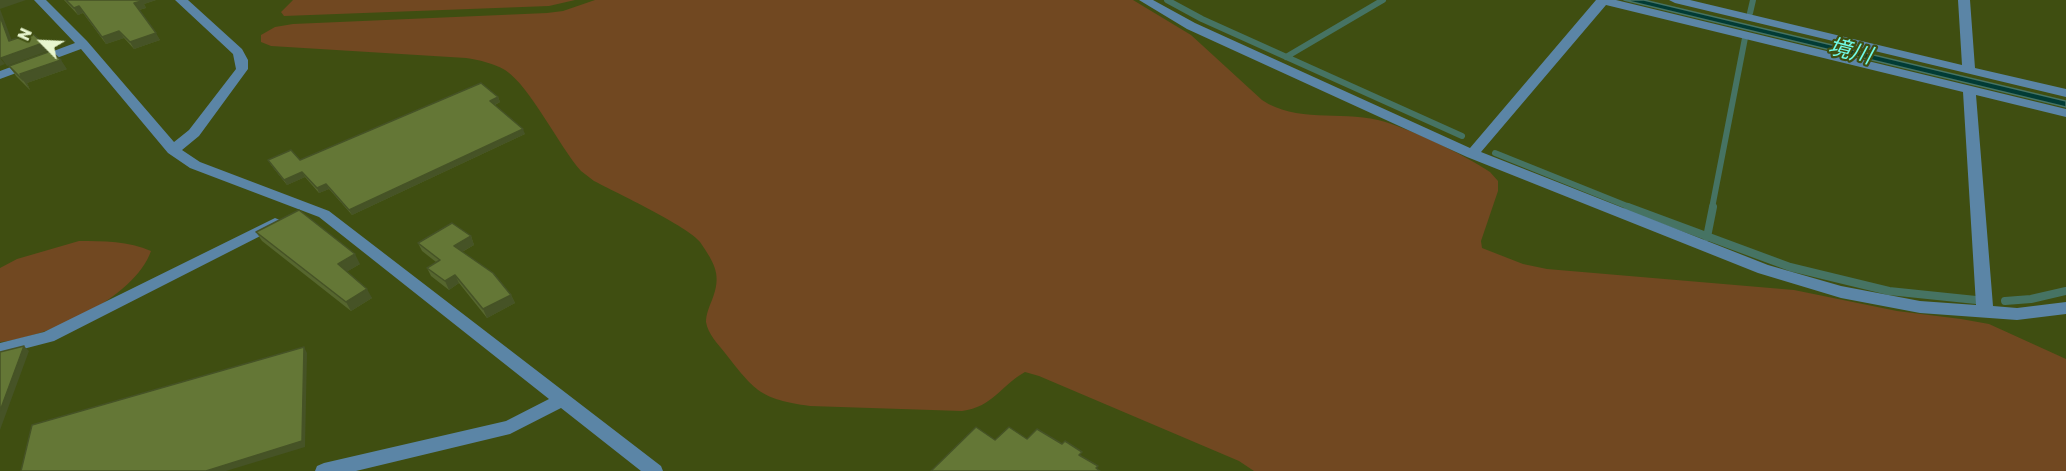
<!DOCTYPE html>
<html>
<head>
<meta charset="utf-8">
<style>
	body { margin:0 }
	#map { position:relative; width:2066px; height:471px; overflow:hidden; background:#3f4e11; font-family:Rubik,sans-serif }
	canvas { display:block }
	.north { position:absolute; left:12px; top:12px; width:60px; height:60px; -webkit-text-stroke:4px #3f4e11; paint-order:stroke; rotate:294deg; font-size:16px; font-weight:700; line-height:24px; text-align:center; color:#e8f6cf }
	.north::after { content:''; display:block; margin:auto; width:21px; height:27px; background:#e8f6cf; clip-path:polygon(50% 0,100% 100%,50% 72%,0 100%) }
</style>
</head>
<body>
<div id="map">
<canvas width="2066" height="471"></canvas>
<div class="north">N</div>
</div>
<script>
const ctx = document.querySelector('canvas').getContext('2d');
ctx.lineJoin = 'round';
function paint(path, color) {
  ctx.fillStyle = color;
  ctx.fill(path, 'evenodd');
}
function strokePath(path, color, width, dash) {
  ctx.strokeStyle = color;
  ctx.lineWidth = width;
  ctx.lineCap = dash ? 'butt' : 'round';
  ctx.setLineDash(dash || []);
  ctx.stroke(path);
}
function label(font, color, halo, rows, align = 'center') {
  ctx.font = font + ' Rubik,"Noto Sans JP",sans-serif';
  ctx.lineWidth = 4.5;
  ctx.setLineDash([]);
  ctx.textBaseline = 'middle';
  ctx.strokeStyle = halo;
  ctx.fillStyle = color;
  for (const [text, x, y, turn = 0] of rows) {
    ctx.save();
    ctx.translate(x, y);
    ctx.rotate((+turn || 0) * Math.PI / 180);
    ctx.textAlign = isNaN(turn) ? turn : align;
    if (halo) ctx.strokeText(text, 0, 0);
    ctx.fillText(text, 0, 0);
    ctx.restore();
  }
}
paint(new Path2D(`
	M293,0H575L549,6L284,16L281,12Z
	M595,0H1133L1191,35L1262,100C1296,123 1339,111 1378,120C1407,127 1465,155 1490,172L1498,181V191L1481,241L1482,248L1523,264L1547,269L1794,290L1897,311L1961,319L1989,324L2066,359V471H1254L1239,461L1039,376L1025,372C1000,386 993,407 962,411L810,406C760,399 755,391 725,353C718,344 708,334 706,322C706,315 709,307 712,300C722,275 715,264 700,242C689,227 615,192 594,181L581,171C559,146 530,86 505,70C493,63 479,60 466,58L271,46L261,42V35L275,27L293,24L547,13L563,11Z
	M79,241C103,241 129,241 151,251C134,299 48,337 0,342V268L17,259Z`), '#714821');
const water = new Path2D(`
	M1624,0H1644L2066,101V107Z`);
paint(water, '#013b35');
strokePath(water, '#467363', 1.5);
strokePath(new Path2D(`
	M1167,0L1202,19L1462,136
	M1750,13L1753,0
	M1286,57L1383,0
	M1495,153L1632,208
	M1712,208L1745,38`), '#467363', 6);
strokePath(new Path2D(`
	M1628,207L1790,267L1889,291L1976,300
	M1707,237L1713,207
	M2005,301L2031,299L2066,291`), '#467363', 8);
paint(new Path2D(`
	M34,0H46L87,41L174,142L189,130L236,69L233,54L175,0H188L242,49L248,60V69L199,136L182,150L200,162L329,211L661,466L663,471H641L561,408L510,434L356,471H315L317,466L324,463L506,421L549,399L319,217L190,168L168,153L81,49L0,79V71L75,43Z
	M1139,0H1153L1195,23L1470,148L1596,0H1616L2066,109V117L1976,95L1993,306L2017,308L2066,302V314L2017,320L1920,313L1841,298L1758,273L1467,157L1187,29ZM1606,5L1963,92L1976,305L1920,301L1841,286L1768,265L1481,152Z
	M1669,0H1690L1962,65L1958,0H1970L1975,68L2066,89V97L1675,3Z
	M275,218L280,220L282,223L280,226L54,341L0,355V343L44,332Z`), '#5b85a6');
paint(new Path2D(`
	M64,0H156L144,4L146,8L139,10L160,40L134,49L124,38L106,44L83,13L78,15Z
	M9,66L67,69L27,83L30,90L16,76Z
	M498,97L500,102L495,105L525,134L352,215L329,189L319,193L305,177L287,185L271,165L268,160H300Z
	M256,232L360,264L346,272L372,298L351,311L262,241Z
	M471,236L474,245L462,252L511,295L515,303L487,318L459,283L449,290L431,276L427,268L436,262L422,251L418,243Z`), '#56662e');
paint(new Path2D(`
	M0,0H26L0,9Z
	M140,0H156L144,4L146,8L138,10L134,3Z
	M79,6L83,13L78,15L74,8Z
	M0,9L15,49L9,41L0,16Z
	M119,31L124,38L106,44L102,37Z
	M156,33L160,40L134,49L130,42Z
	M43,43L48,51L7,66L1,58Z
	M0,58L5,64L0,66Z
	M61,60L67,69L27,83L30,90L23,80L20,74Z
	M498,97L500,102L492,106L490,101Z
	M523,129L525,134L352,215L349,210Z
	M302,172L305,177L287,185L284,180Z
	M326,184L329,189L319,193L317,188Z
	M471,236L474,245L458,254L454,246Z
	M355,254L360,264L343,274L338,264Z
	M455,275L459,283L449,290L445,281Z
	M367,289L372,298L351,311L346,302Z
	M511,295L515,303L487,318L483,309Z
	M24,346L29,351L0,430V411Z
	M304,347L307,353L305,447L226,471H206Z`), '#465326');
const building = new Path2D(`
	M66,0H141L142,1L134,3L156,33L130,42L119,31L102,37L79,6L74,8Z
	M0,16L9,41L32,33L43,43L1,58H0Z
	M51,51L61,60L20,74L23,80L9,66Z
	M481,83L498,97L490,101L523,129L349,210L326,184L317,188L302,172L284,180L268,160L291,150L300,160Z
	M299,210L355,254L338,264L367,289L346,302L256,232Z
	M452,223L471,236L454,246L493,273L511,295L483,309L455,275L445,281L427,268L440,260L418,243Z
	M24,346L0,411V352Z
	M304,347L302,441L206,471H21L32,425Z
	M976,427L995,440L1009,427L1027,439L1037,429L1062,444L1065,441L1082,452L1079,455L1098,466L1096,468L1100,471H931Z`);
paint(building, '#647736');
strokePath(building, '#465326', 1.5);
label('italic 22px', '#71fbe8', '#3f4e11', [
	["境川",1850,52,14]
]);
</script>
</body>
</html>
